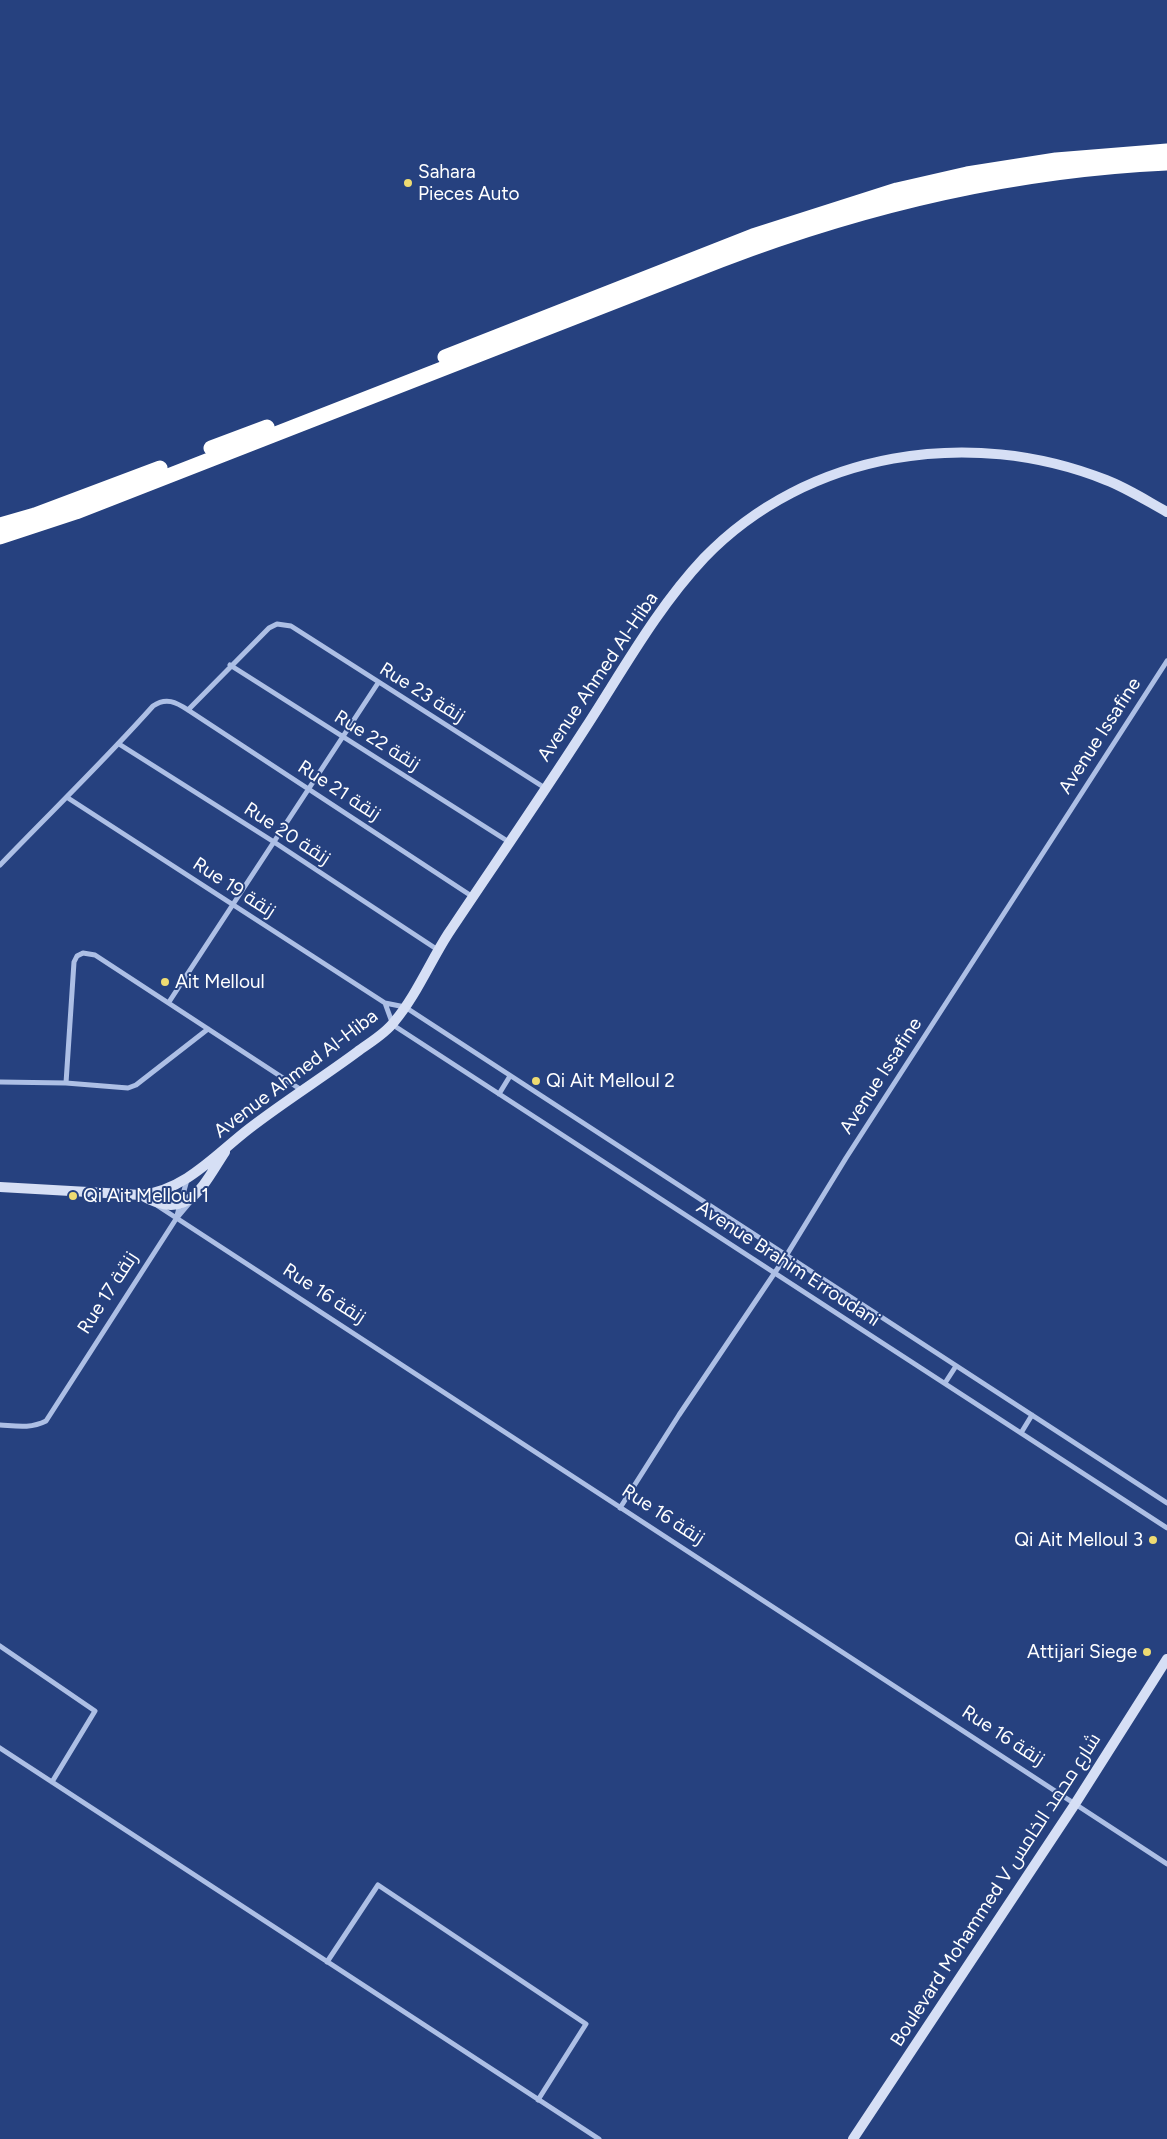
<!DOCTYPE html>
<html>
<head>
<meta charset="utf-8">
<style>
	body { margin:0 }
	canvas { display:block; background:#26417f }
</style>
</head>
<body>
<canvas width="1167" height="2139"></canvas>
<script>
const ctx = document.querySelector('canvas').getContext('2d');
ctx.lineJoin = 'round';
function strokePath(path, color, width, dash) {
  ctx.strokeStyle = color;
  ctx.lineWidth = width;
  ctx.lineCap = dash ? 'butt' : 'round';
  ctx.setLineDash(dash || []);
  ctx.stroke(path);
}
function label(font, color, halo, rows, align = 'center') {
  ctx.font = font + ' Figtree,Cairo,sans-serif';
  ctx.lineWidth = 4;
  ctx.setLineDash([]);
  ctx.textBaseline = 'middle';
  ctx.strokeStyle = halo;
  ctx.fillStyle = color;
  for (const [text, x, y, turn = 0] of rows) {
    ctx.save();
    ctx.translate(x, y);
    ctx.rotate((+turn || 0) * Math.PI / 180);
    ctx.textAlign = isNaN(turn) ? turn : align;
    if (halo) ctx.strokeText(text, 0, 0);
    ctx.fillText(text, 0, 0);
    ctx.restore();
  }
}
strokePath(new Path2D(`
	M230,665L509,842
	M188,710L269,628L277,624L291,626L545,788
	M119,744L274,842L438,950
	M68,798L385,1003L405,1007L1167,1503
	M0,865C51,812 104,761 153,706C166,697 176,702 188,710L473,897
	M169,1002L378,683
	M385,1003L393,1025L1167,1528
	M0,1082L66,1083L128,1088L136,1085L208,1029
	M66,1083L74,962L77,956L83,953L95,955L303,1091
	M499,1094L510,1076
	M158,1206L1167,1864
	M176,1219L187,1180
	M945,1383L956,1366
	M0,1425C16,1426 30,1429 46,1421L176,1219L192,1200
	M1021,1433L1032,1415
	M620,1508L679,1415L786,1256L846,1158L1167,661
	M0,1646L95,1711L52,1782
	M0,1748L599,2139
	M327,1962L378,1885L586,2024L538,2100`), '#adbfe5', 5);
strokePath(new Path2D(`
	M0,1187L141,1195C186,1190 216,1154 250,1128C285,1101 322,1078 357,1052C369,1043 385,1034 394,1022C416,996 430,962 448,934C494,865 541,797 586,727C623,670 657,608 704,558C807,451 971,426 1106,480C1127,488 1147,501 1167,512
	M141,1195C188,1223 202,1187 225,1152
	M853,2139L1075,1804L1167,1659`), '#d6dff5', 10);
strokePath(new Path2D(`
	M445,357L753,236L897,190L967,174L1056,160L1167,151
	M211,448L267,427
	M0,525L35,515L160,468
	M0,537L76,512L721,260C865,205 1013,170 1167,163`), '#fff', 15);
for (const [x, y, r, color] of [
	[408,183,5,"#eedb72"],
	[165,982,5,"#eedb72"],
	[536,1081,5,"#eedb72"],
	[73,1196,5,"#eedb72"],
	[1153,1540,5,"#eedb72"],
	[1147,1652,5,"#eedb72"]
]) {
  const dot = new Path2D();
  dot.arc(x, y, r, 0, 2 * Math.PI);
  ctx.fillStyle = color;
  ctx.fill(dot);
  strokePath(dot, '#26417f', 2);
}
label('19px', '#fff', '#26417f', [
	["Sahara",418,172],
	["Pieces Auto",418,194],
	["Ait Melloul",175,982],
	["Qi Ait Melloul 2",546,1081],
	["Qi Ait Melloul 1",83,1196],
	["Qi Ait Melloul 3",1143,1540,"right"],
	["Attijari Siege",1137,1652,"right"]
], 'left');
label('19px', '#fff', '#26417f', [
	["Avenue Ahmed Al-Hiba",598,677,-56],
	["Rue 23 زنقة",422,693,32],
	["Avenue Issafine",1100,736,-57],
	["Rue 22 زنقة",377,741,32],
	["Rue 21 زنقة",339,791,33],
	["Rue 20 زنقة",287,834,33],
	["Rue 19 زنقة",234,888,33],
	["Avenue Ahmed Al-Hiba",296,1074,-37],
	["Avenue Issafine",881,1076,-57],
	["Avenue Brahim Erroudani",788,1264,33],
	["Rue 17 زنقة",108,1293,-57],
	["Rue 16 زنقة",324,1294,33],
	["Rue 16 زنقة",663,1515,33],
	["Rue 16 زنقة",1003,1736,33],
	["Boulevard Mohammed V شارع محمد الخامس",996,1890,-57]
]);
</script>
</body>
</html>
